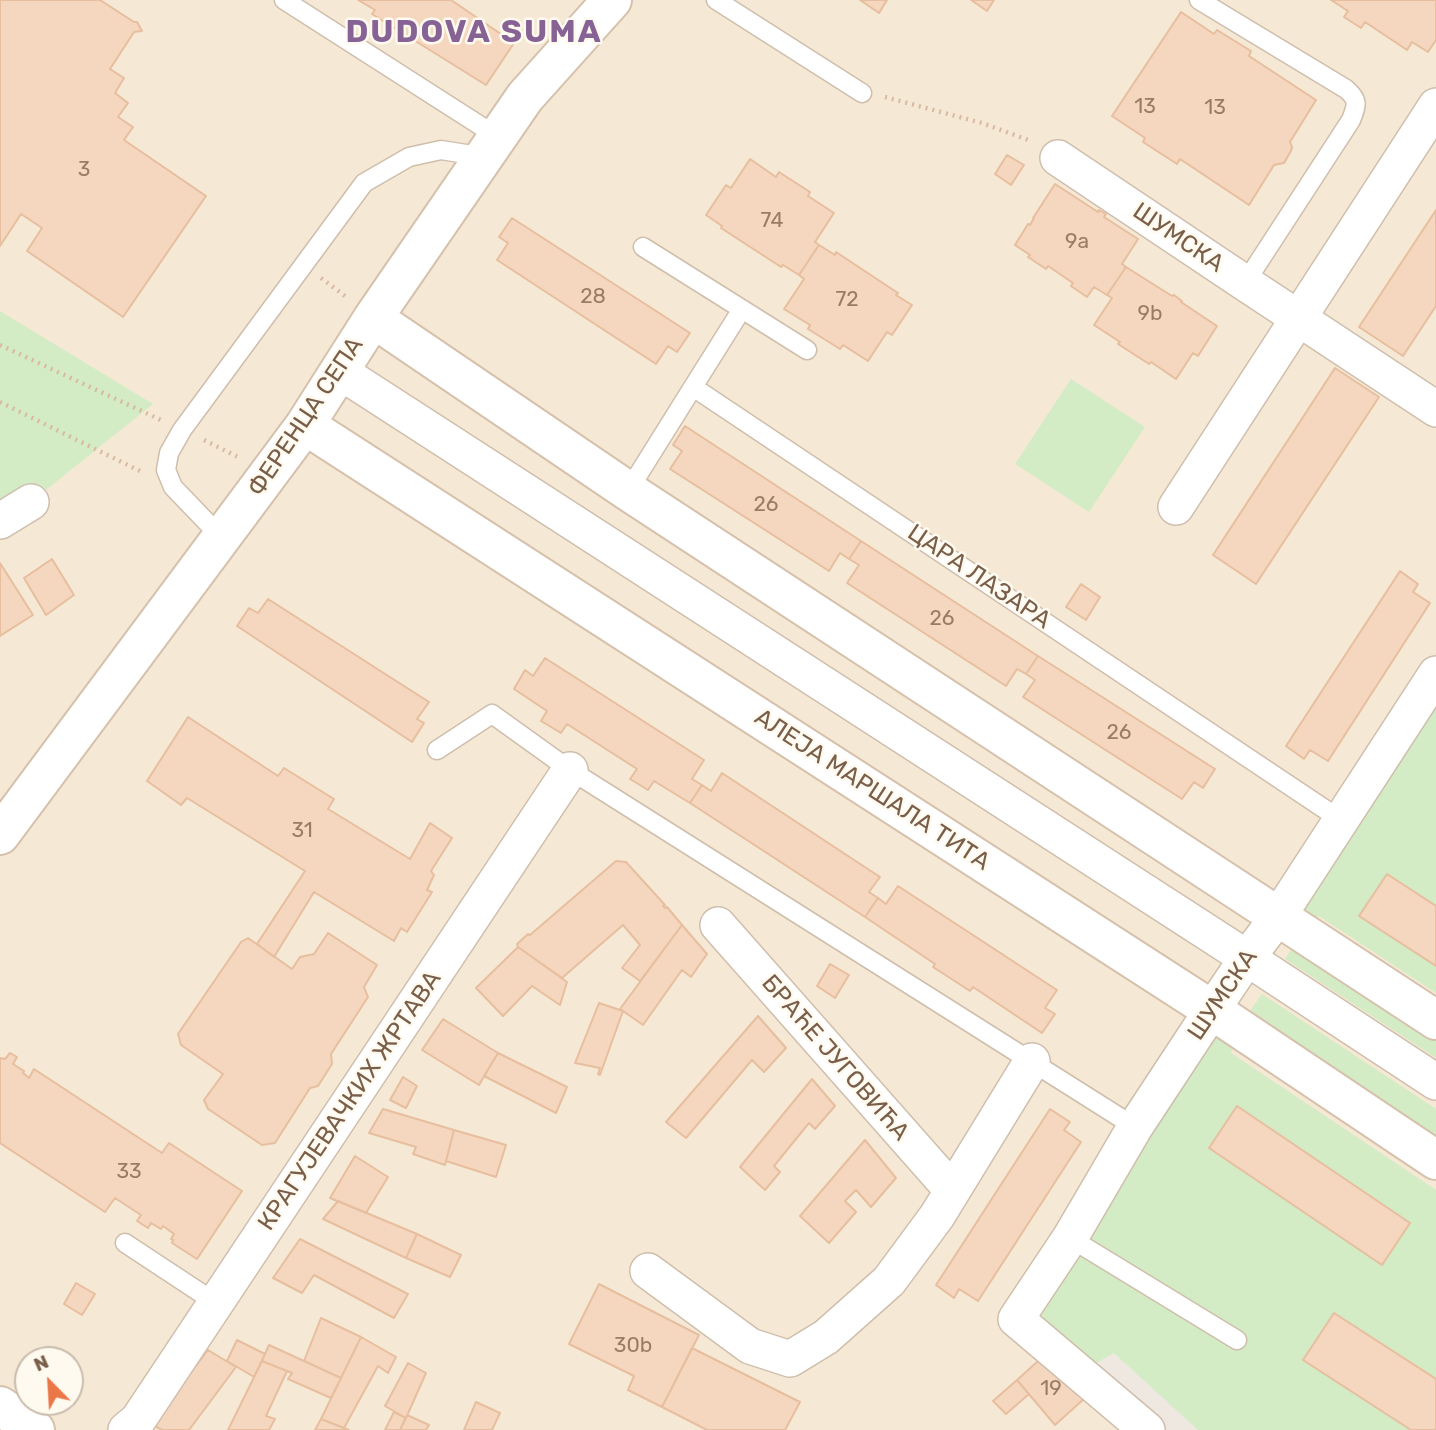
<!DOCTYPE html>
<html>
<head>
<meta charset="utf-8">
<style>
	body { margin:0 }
	#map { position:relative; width:1436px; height:1430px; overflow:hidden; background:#fdf6e8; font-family:Rubik,sans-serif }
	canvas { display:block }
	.north { position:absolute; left:14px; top:1346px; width:70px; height:70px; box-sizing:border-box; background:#fffaef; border:2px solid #c9bcad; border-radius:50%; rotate:336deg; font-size:19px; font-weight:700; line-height:28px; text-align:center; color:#795e4a }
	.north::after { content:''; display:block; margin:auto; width:24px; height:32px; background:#eb7749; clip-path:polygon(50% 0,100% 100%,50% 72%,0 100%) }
</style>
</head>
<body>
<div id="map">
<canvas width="1436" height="1430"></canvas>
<div class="north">N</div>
</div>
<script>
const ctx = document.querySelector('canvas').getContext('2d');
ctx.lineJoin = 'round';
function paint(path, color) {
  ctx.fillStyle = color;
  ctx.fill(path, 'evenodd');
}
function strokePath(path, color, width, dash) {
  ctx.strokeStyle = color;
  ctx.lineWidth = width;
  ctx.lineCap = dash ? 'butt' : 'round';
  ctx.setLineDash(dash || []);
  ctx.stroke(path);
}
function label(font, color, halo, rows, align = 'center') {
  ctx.font = font + ' Rubik,sans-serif';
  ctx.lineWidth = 5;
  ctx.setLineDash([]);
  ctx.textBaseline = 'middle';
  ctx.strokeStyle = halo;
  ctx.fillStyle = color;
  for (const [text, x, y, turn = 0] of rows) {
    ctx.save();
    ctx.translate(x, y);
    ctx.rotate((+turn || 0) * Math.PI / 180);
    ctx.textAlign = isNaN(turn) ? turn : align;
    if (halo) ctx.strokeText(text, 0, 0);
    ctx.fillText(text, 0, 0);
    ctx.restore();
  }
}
paint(new Path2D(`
	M0,0H1436V1430H0ZM28,1360H70V1402H28Z`), '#f5e9d6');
paint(new Path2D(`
	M1114,1352L1198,1430H1166L1091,1366Z`), '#eee8e1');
paint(new Path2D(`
	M0,311L153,404L31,502L0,521Z
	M1071,379L1145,427L1089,512L1015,464Z
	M1436,693V993L1319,916L1304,925L1292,916Z
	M1298,939L1436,1029V1058L1285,959Z
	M1262,994L1436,1109V1146L1245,1018Z
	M1215,1021L1237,1034L1231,1053L1436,1190V1430H1198L1114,1353L1091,1366L1026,1316Z`), '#d3ecc5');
const building = new Path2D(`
	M0,0H100L134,22H137L142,31L134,32L110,69L124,78L115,93L128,103L118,117L133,127L124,140L206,196L123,317L27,251L42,228L21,214L0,246Z
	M358,0H451L514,43L486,85L372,14L375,10Z
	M860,0H887L879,13Z
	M971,0H994L987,11Z
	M1331,0H1436V40L1428,52L1412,42L1407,50L1365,22L1361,28L1344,17L1348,11Z
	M1181,12L1214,34L1217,30L1251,51L1249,56L1316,100L1290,142L1292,147L1291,151L1284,163L1274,165L1249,205L1180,159L1177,164L1143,142L1145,138L1112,116Z
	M1007,155L1024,165L1011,185L995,174Z
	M750,159L776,177L779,172L810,192L808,196L834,213L815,242L819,245L799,275L783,265L781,267L721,228L722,226L706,215L726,185L731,188Z
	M1055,184L1098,212L1099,210L1106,214L1104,217L1138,239L1122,264L1126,267L1107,295L1094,287L1087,297L1071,286L1073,283L1048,266L1046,269L1028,257L1030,255L1015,245L1028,224L1030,225L1034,218H1033Z
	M1436,210V306L1403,356L1359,327Z
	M512,218L690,333L677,352L668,346L656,364L497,260L508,243L499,237Z
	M819,245L835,255L836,252L898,293L896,295L912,305L892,335L887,332L868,361L843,345L840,349L808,329L810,325L784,309L804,279L799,275Z
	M1126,267L1172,296L1174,295L1182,301L1181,302L1217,326L1198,356L1193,353L1176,379L1151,362L1149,364L1118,344L1120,342L1094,325L1112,298L1107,295Z
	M1335,368L1379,397L1256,584L1213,555Z
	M685,426L861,541L849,559L840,553L829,571L670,469L682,451L673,445Z
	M861,541L1038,656L1026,674L1017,669L1006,686L847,583L859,565L849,559Z
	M52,559L74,595L46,615L24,578Z
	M0,563L33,615L0,636Z
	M1400,571L1418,584L1413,592L1430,603L1328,761L1310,750L1304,759L1286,746Z
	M1081,584L1100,597L1086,620L1066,607Z
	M268,599L429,702L417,719L424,723L412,742L237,626L249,608L258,613Z
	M1038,656L1215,769L1203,788L1194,782L1182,799L1023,697L1035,680L1026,674Z
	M545,658L704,760L692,779L702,785L690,803L654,781L648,790L630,779L637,769L567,724L561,733L541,721L547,711L514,689L525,670L533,676Z
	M188,717L278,776L284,768L334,799L328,809L410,859L430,823L452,838L431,871L434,875L427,890L432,892L407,932L401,928L394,941L314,892L274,957L257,944L305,871L187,798L181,805L147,781Z
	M722,773L880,877L869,892L878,898L865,917L690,803L702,785L711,791Z
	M616,861L626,862L665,905L663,906L665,908L667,907L682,925L640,981L622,968L640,945L623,925L562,978L518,947L517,944L528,934L530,935Z
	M1387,874L1436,906V966L1359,916Z
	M898,886L1057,990L1045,1008L1055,1014L1042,1033L973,987L970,991L933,967L935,964L865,917L878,898L886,904Z
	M682,925L707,954L691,977L682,970L643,1025L620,1009Z
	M328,933L377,965L364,987L368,997L331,1054L332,1064L318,1086L310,1088L275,1143L262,1145L208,1109L204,1100L223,1074L181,1045L178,1034L241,942L248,938L292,969L300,957L314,954Z
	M518,947L567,982L560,1005L532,986L503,1016L476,988Z
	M830,964L849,975L835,998L817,986Z
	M599,1003L623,1011L600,1075L598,1074L600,1068L575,1063Z
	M758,1016L786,1048L764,1072L752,1060L686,1138L666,1122Z
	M443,1019L498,1053L479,1085L422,1050Z
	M10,1053L17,1057L13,1064L24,1071L23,1073L29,1078L34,1069L162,1153L169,1143L242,1191L197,1259L172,1243L173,1240L171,1239L174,1234L163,1226L161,1229L151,1223L148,1228L137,1221L141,1215L115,1198L105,1212L0,1143V1058L5,1059Z
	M498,1053L567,1087L556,1113L484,1076Z
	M403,1077L417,1086L406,1108L390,1100Z
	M812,1079L835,1106L815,1129L809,1123L774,1166L780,1172L765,1190L740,1167Z
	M1237,1106L1410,1223L1382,1265L1209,1148Z
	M383,1109L454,1130L445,1165L413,1154L416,1147L369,1133Z
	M1050,1109L1070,1122L1064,1130L1081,1142L978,1301L959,1289L954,1298L936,1285Z
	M454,1130L506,1145L496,1177L446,1161Z
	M865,1140L896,1178L871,1207L856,1190L845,1201L856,1212L829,1243L800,1216Z
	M355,1156L388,1177L366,1213L330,1198Z
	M338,1201L417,1234L406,1258L323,1219Z
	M417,1234L461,1255L450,1277L406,1258Z
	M300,1239L408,1294L394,1318L314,1275L302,1293L273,1278Z
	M76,1283L95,1294L82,1315L64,1304Z
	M599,1284L699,1335L662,1407L628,1390L634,1376L569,1344Z
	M1334,1313L1436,1379V1430H1411L1303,1360Z
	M321,1318L361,1337L341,1378L304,1361Z
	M361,1337L396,1357L388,1373L378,1366L344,1428L321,1419Z
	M237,1340L265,1354L254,1377L227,1361Z
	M269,1345L341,1378L331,1398L288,1379L292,1373L262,1361Z
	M692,1348L800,1402L785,1430H707L662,1407Z
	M208,1350L236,1367L189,1430H162L151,1424Z
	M1046,1354L1085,1398L1055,1425L1017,1380Z
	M262,1361L287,1371L266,1416L275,1419L269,1430H228Z
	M408,1363L426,1373L406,1418L385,1406Z
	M1017,1380L1029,1394L1006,1414L993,1401Z
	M476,1402L500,1413L492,1430H464Z
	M394,1412L406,1418L400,1430H385Z
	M407,1415L429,1425L426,1430H400Z
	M321,1419L344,1428L349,1430H315Z`);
paint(building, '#f4d7be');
strokePath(building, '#e7be9e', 2);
const lane = new Path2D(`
	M284,0L498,137
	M716,0L862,93
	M1199,0L1346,89C1359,100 1357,105 1351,120L1245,283
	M643,247L807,350
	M742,309L693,387L1341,820
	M628,491L693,387
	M222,538L173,487L166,470L169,453L182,430L364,183L409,157L441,150L485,157
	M437,750L492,714L570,770L1135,1127
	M1070,1238L1237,1340
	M125,1243L216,1303`);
const street = new Path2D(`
	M1058,158L1245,283L1436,409
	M339,371L1247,958L1436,1082
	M1176,507L1436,106
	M0,521L31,502
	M718,925L952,1190
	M648,1271L750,1346L790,1359L826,1337L889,1281L937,1216L1032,1061
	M126,1430L138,1420L570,770
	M1147,1430L1016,1319L1070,1238L1135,1127L1212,1010L1247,958L1278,917L1436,674`);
const secondary = new Path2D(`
	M373,318L628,491L1436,1020
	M305,425L1212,1010L1436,1160
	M0,835L305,425L373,318L525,97L612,0
	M0,1406L35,1430`);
strokePath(lane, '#d0beac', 21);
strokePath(street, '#d0beac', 38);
strokePath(secondary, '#d6c1ac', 42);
strokePath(new Path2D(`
	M885,97L982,123L1031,141
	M321,278L345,296
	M0,345L161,420
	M0,402L144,473
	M204,440L240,458`), '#d9baa1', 4.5, [2, 5]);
strokePath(lane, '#fff', 18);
strokePath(street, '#fff', 35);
strokePath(secondary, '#fff', 38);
label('21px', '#987c67', null, [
	["13",1145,107],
	["13",1215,108],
	["3",84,170],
	["74",772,221],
	["9a",1077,242],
	["28",593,297],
	["72",847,300],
	["9b",1150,314],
	["26",766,505],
	["26",942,619],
	["26",1119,733],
	["31",302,831],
	["33",129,1172],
	["30b",633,1346],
	["19",1051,1389]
]);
label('24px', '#795e4a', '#fffaef', [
	["ШУМСКА",1178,238,34],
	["ФЕРЕНЦА СЕПА",306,417,-56],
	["ЦАРА ЛАЗАРА",979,577,34],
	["АЛЕЈА МАРШАЛА ТИТА",872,790,33],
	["ШУМСКА",1223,995,-56],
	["БРАЋЕ ЈУГОВИЋА",835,1058,49],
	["КРАГУЈЕВАЧКИХ ЖРТАВА",350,1101,-56]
]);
ctx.letterSpacing = '2px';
label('bold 32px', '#876295', '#fffaef', [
	["DUDOVA SUMA",474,33]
]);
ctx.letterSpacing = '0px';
</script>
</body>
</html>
